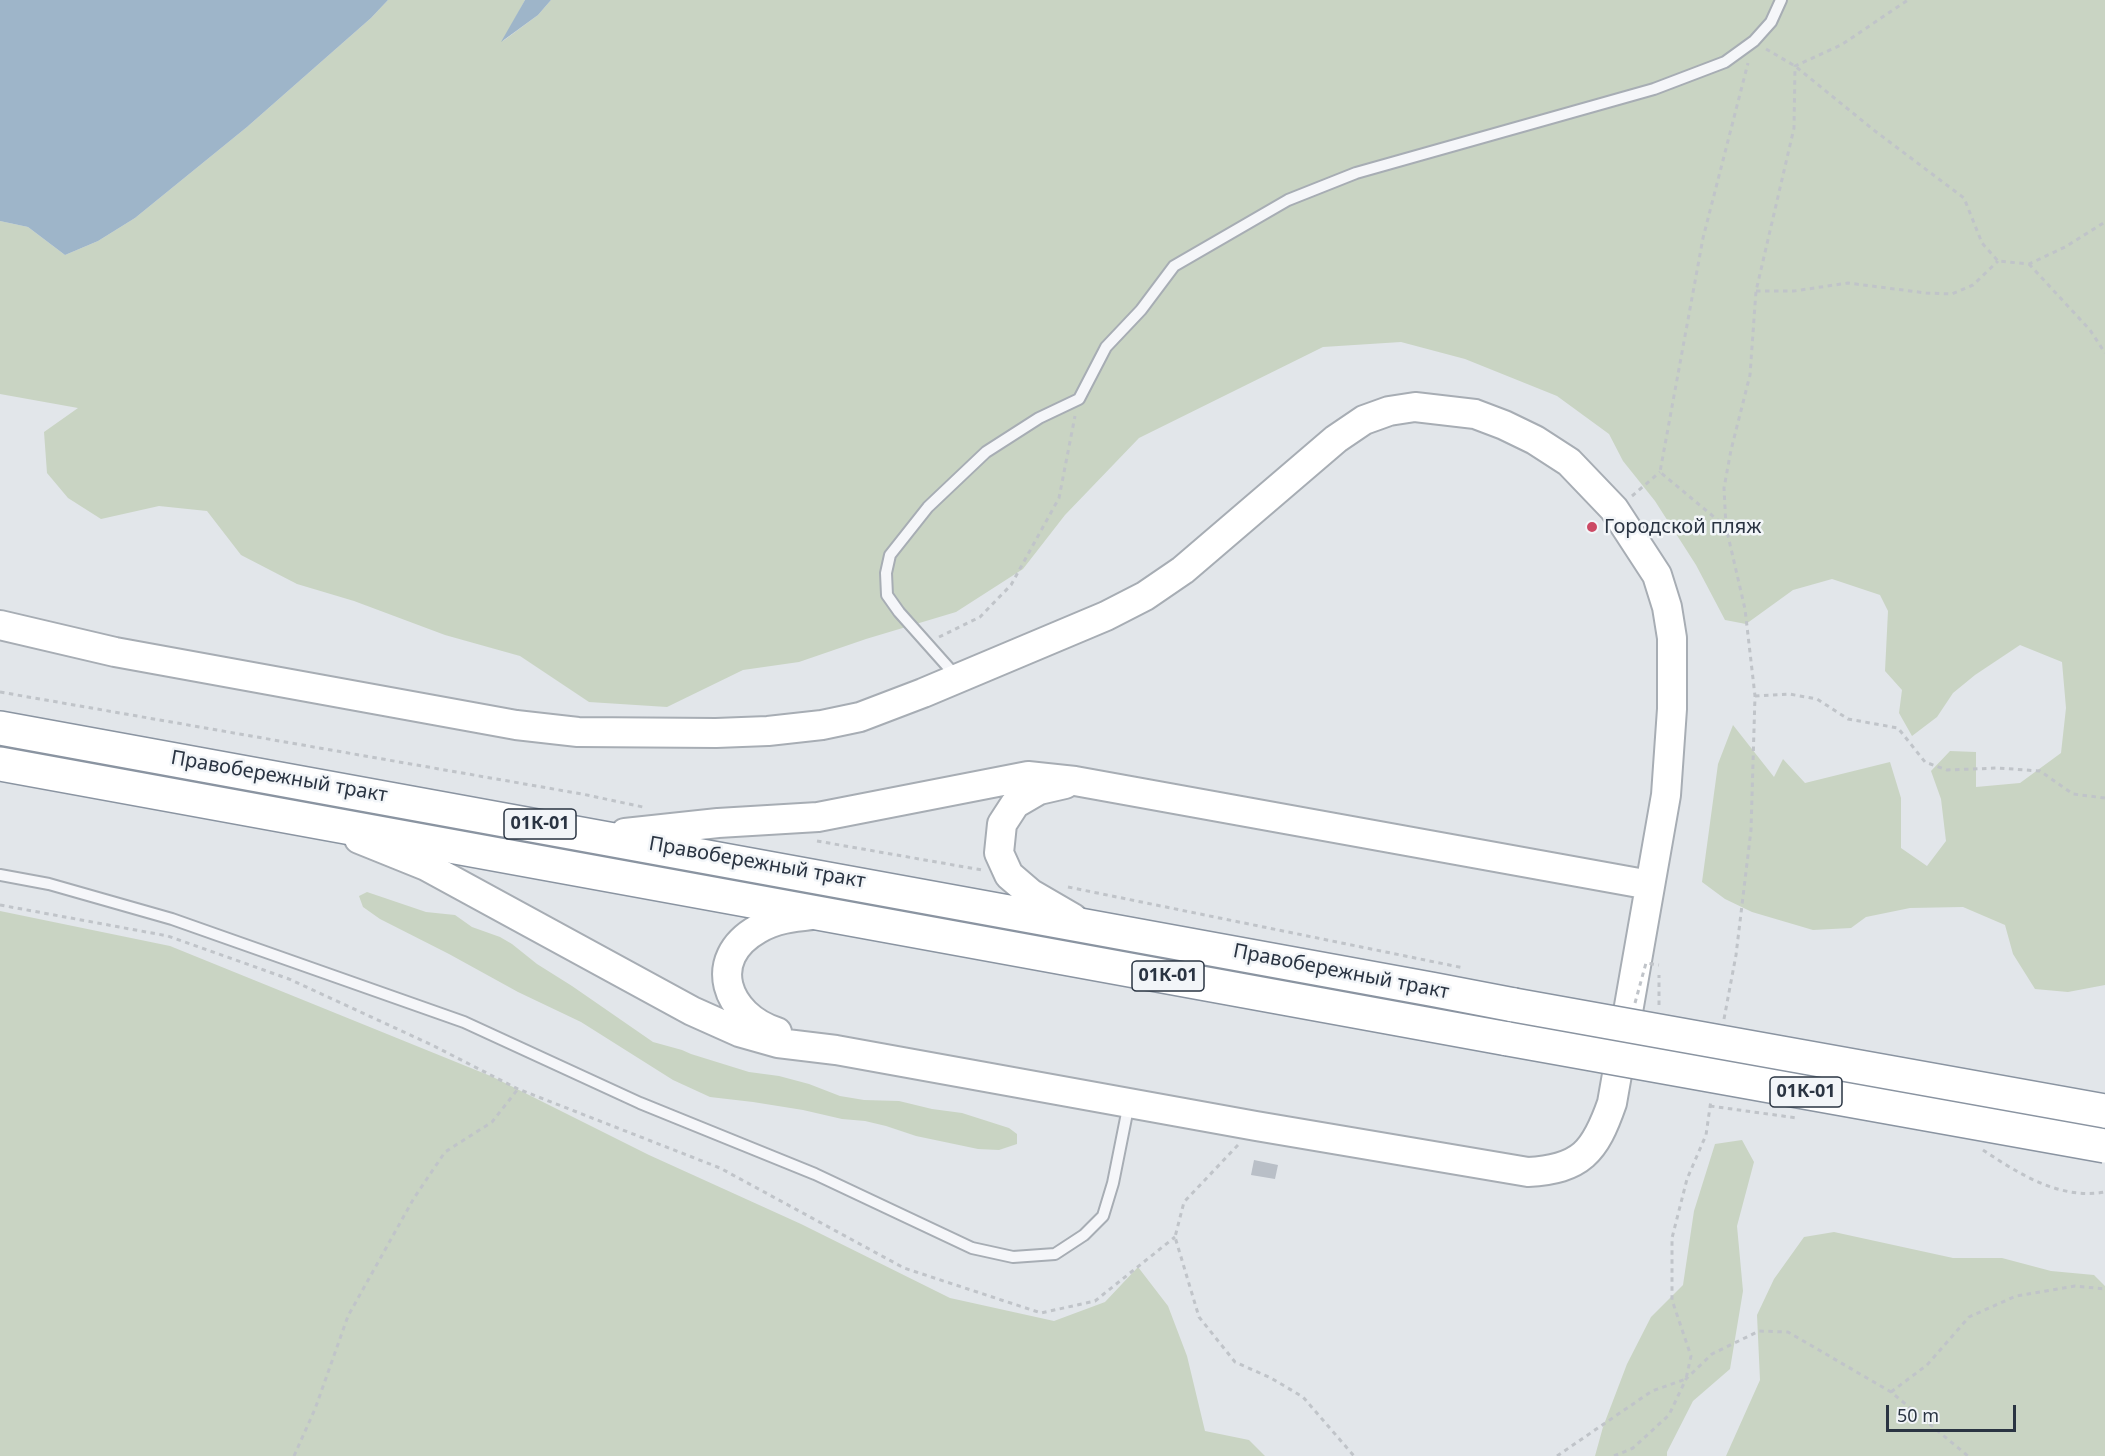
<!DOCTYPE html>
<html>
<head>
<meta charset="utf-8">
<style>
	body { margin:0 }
	#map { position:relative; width:2105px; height:1456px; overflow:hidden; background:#e2e6ea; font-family:"Noto Sans",sans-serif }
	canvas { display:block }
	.scale { position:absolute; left:1886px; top:1405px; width:130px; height:27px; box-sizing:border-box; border:3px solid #2a3442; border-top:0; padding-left:8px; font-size:18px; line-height:21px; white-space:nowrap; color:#2a3442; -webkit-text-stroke:4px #f2f5f8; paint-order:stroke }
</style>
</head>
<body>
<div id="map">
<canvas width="2105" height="1456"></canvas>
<div class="scale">50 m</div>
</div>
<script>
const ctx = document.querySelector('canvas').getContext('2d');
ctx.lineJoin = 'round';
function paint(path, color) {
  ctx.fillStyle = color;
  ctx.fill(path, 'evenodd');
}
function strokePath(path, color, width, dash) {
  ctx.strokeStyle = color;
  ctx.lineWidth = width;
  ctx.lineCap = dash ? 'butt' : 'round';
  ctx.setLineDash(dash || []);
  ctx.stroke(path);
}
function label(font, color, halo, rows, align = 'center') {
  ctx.font = font + ' "Noto Sans",sans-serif';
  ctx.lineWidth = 5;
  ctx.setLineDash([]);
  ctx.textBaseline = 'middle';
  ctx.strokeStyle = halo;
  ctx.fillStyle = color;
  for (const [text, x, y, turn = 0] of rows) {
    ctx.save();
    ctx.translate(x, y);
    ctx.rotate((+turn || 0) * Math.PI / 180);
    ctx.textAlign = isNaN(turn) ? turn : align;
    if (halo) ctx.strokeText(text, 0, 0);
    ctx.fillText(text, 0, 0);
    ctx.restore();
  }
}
paint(new Path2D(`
	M388,0H525L503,41L538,15L551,0H2105V985L2068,992L2035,989L2013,954L2005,925L1963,907L1910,908L1866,917L1851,928L1813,930L1752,912L1725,899L1702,882L1718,764L1733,725L1774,777L1783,759L1805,783L1890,762L1901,798V848L1927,866L1946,841L1941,799L1931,771L1950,751L1976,752V787L2020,783L2061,753L2066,708L2062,662L2020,645L1975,675L1953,693L1937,717L1912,736L1899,713L1902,690L1885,671L1888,611L1880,595L1832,579L1793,590L1746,624L1725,620L1696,565L1655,501L1623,461L1609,434L1557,396L1465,359L1401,342L1323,347L1139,438L1065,515L1023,569L956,612L866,639L799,662L743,670L667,707L589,702L520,656L445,635L354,601L297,584L241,555L207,511L159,506L101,519L68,498L47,473L44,432L78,408L0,394V221L28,227L65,255L98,241L135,218L247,127L371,18Z
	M367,892L426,912L455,915L472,927L500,937L512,944L537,964L572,986L653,1042L682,1050L691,1054L749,1072L779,1076L809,1084L840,1096L864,1100L899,1101L932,1109L962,1113L1009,1128L1017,1134V1144L999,1150L978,1149L916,1136L886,1126L865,1121L842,1119L803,1110L753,1102L710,1097L673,1080L581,1022L518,992L449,954L380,919L363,907L359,896Z
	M0,911L170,946L493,1077L649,1155L801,1224L950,1298L1054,1321L1105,1302L1138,1267L1168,1306L1187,1356L1205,1431L1249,1440L1265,1456H0Z
	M1742,1140L1754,1162L1737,1226L1743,1291L1730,1369L1693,1401L1667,1452V1456H1595L1603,1427L1627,1364L1651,1317L1683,1285L1694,1211L1715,1144Z
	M1834,1232L1953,1258H2002L2051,1271L2094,1275L2105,1286V1456H1726L1760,1380L1757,1315L1774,1279L1804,1237Z`), '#c9d4c3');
paint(new Path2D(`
	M0,0H388L371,18L247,127L135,218L98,241L65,255L28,227L0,221Z
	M525,0H551L538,15L501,42Z`), '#9eb5c9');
paint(new Path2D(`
	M1254,1160L1278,1165L1275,1179L1251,1175Z`), '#b9bfc7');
const lane = new Path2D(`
	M956,676L899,612L887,595L886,573L890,555L928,507L986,452L1039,418L1079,399L1106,347L1141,310L1174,266L1288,200L1356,173L1654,89L1725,62L1754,41L1771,22L1781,0
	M0,875L49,884L172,919L464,1022L640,1103L815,1174L972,1248L1013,1257L1055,1254L1084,1235L1103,1216L1113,1183L1129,1103`);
const secondary = new Path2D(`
	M0,625L115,652L516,725L578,732L716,733L768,731L822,725L860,717L923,693L1106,616L1145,596L1183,570L1336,439L1364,420L1389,411L1415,407L1475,414L1504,425L1535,440L1569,462L1614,509L1657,575L1667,607L1672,638V709L1666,795L1612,1103C1595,1152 1581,1169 1528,1172L1256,1126L836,1050L778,1043L739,1032L692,1011L426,866L359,839
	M1065,784L1039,790L1015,804L1002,824L999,853L1009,875L1030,893L1073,918
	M625,833L718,823L818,817L1028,776L1075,781L1650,885
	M777,1032C726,1016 705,959 758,929C775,919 793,917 812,915`);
const highway = new Path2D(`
	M0,728C505,816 1010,908 1514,1005
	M0,764L1508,1039`);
strokePath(lane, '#a7adb4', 14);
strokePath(secondary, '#a7adb4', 32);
strokePath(highway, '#8a94a1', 36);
strokePath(new Path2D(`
	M1766,49L1795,66L1875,131L1964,198L1982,243L1998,261L2029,264L2065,247L2105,222
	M2029,264L2090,330L2105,353
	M1756,291H1794L1848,283L1926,293L1952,294L1973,285L1998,261
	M1632,496L1660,472
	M1726,527L1724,488L1731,450L1750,375L1756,291L1794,128L1795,66L1841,45L1908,0
	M939,637L980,617L1011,585L1059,498L1075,416
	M0,692L582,794L643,807
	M1755,696L1789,694L1817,699L1848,719L1898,728L1925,762L1947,770L1998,768L2040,771L2073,794L2105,798
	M817,841L982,870
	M1068,887L1464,968
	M0,905L168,936L289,979L432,1045L518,1089L720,1168L904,1268L1041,1313L1095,1301L1175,1237
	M1659,1005V975
	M1724,1019L1736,955L1751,830L1755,696L1745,609L1726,527L1660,472L1703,238L1748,63
	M1710,1106L1797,1118
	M1238,1145L1184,1202L1175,1237L1199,1317L1235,1362L1271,1378L1303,1397L1354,1456
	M1983,1150C2019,1174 2060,1200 2105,1192
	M1891,1392L1927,1365L1969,1317L2016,1296L2075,1286L2105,1289
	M294,1456L315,1409L348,1316L414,1198L445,1152L492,1122L518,1089
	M1557,1456L1652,1391L1686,1379L1691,1356L1672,1300V1238L1687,1179L1706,1135L1711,1100
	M1614,1456L1633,1448L1669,1415L1686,1379L1712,1354L1759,1331L1788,1332L1891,1392L1968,1456`), '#c0c4c9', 3, [4.5, 4.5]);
strokePath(lane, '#f5f6f9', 10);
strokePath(secondary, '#fff', 28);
strokePath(highway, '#fff', 33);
const highwayBridge = new Path2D(`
	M1514,1005L2105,1111
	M1508,1039L2105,1146`);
strokePath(highwayBridge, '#8a94a1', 36, []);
strokePath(new Path2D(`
	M1635,1003L1646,963L1659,965`), '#c0c4c9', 3, [4.5, 4.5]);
strokePath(highwayBridge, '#fff', 33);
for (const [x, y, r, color] of [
	[1592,527,6,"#cc4a65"]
]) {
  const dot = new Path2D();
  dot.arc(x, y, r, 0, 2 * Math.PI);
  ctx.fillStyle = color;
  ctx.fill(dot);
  strokePath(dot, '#f2f5f8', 2);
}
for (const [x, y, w] of [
	[540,824,72],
	[1168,976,72],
	[1806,1092,72]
]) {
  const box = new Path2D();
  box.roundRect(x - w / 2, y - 15, w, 30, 4.5);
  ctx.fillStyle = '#f2f5f8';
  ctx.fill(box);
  strokePath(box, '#2a3442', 1.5);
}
label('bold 18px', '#2a3442', null, [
	["01К-01",540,824],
	["01К-01",1168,976],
	["01К-01",1806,1092]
]);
label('20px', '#2a3442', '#f2f5f8', [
	["Городской пляж",1604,527]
], 'left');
label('20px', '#2a3442', '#f2f5f8', [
	["Правобережный тракт",279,777,10],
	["Правобережный тракт",757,863,10],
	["Правобережный тракт",1341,972,11]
]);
</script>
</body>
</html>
